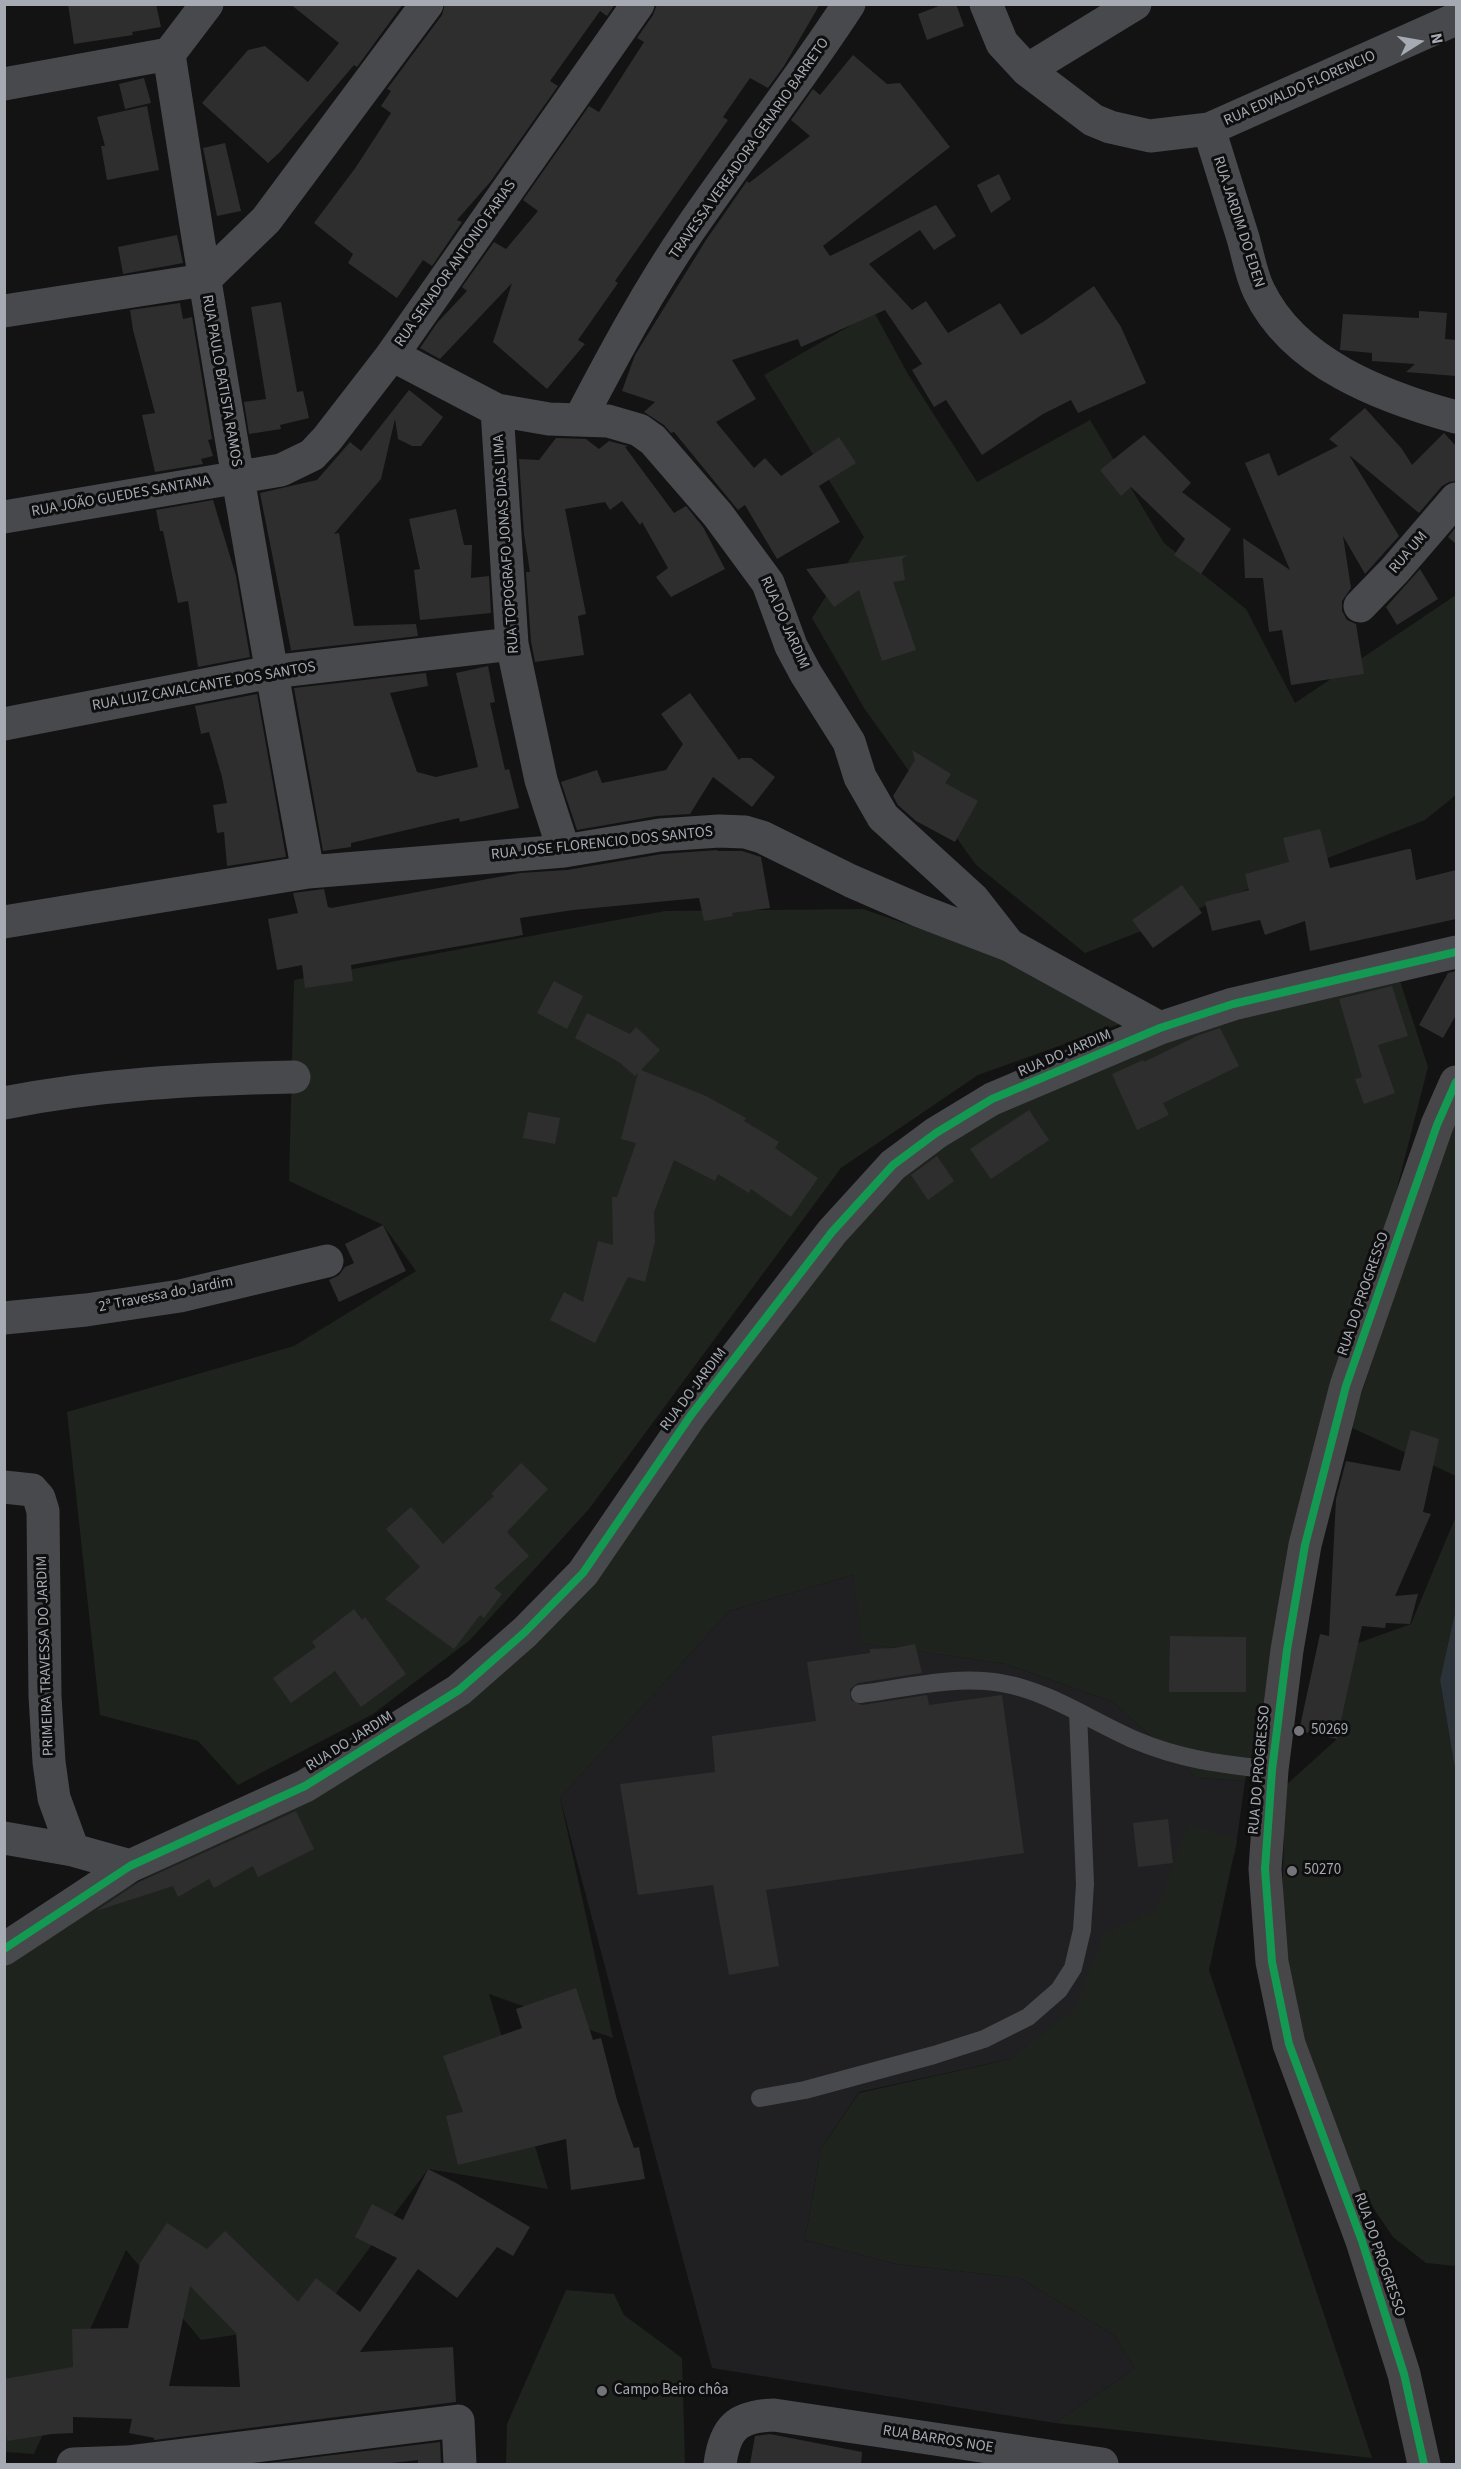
<!DOCTYPE html>
<html>
<head>
<meta charset="utf-8">
<style>
	body { margin:0 }
	#map { position:relative; width:1461px; height:2469px; overflow:hidden; background:#131314; font-family:"Source Sans 3",sans-serif }
	canvas { display:block }
	.frame { position:absolute; inset:0; border:6px solid #a6aab3; pointer-events:none }
	.north { position:absolute; left:1389px; top:12px; width:60px; height:60px; -webkit-text-stroke:4px #0e0e0f; paint-order:stroke; rotate:79deg; font-size:16px; font-weight:700; line-height:24px; text-align:center; color:#a6aab3 }
	.north::after { content:''; display:block; margin:auto; width:21px; height:27px; background:#a6aab3; clip-path:polygon(50% 0,100% 100%,50% 72%,0 100%) }
</style>
</head>
<body>
<div id="map">
<canvas width="1461" height="2469"></canvas>
<div class="frame"></div>
<div class="north">N</div>
</div>
<script>
const ctx = document.querySelector('canvas').getContext('2d');
ctx.lineJoin = 'round';
function paint(path, color) {
  ctx.fillStyle = color;
  ctx.fill(path, 'evenodd');
}
function strokePath(path, color, width, dash) {
  ctx.strokeStyle = color;
  ctx.lineWidth = width;
  ctx.lineCap = dash ? 'butt' : 'round';
  ctx.setLineDash(dash || []);
  ctx.stroke(path);
}
function label(font, color, halo, rows, align = 'center') {
  ctx.font = font + ' "Source Sans 3",sans-serif';
  ctx.lineWidth = 6;
  ctx.setLineDash([]);
  ctx.textBaseline = 'middle';
  ctx.strokeStyle = halo;
  ctx.fillStyle = color;
  for (const [text, x, y, turn = 0] of rows) {
    ctx.save();
    ctx.translate(x, y);
    ctx.rotate((+turn || 0) * Math.PI / 180);
    ctx.textAlign = isNaN(turn) ? turn : align;
    if (halo) ctx.strokeText(text, 0, 0);
    ctx.fillText(text, 0, 0);
    ctx.restore();
  }
}
paint(new Path2D(`
	M853,1575L863,1643L1006,1664L1113,1702L1197,1778L1245,1781L1235,1853L1200,1909L1107,2010L1011,2059L859,2092L821,2149L805,2240L896,2264L1020,2278L1114,2335L1135,2369L1055,2423L712,2368L560,1798L729,1611Z`), '#202022');
paint(new Path2D(`
	M874,312L908,374L977,482L1090,420L1164,543L1246,609L1295,703L1456,595V795L1425,820L1085,953L976,865L864,708L812,618L864,537L764,375Z
	M863,909L1007,959L1123,1023L978,1075L841,1168L589,1509L470,1640L373,1714L238,1785L198,1741L100,1715L67,1412L294,1346L416,1271L383,1225L289,1181L294,980L665,911Z
	M1398,975L1428,1067L1245,1781L1197,1778L1113,1702L1006,1664L862,1643L853,1575L729,1611L560,1798L613,2038L489,1994L548,2189L428,2169L314,2323L201,2340L126,2250L34,2454L5,2452V1964L90,1906L312,1793L473,1692L838,1243L894,1182L1015,1098L1237,1012Z
	M1456,1113V1476L1350,1427Z
	M1456,1516V1608L1440,1680L1456,1775V2266L1426,2263L1393,2237L1355,2181L1304,2044L1281,1961L1285,1786L1337,1739L1358,1643L1411,1624Z
	M1188,1824L1237,1840L1209,1970L1372,2458L1055,2423L1135,2369L1114,2335L1020,2278L896,2264L805,2240L821,2149L859,2093L1011,2059L1074,2009L1104,1934L1156,1910Z
	M566,2290L614,2294L624,2315L682,2358L685,2464H506L507,2424Z`), '#1e231e');
paint(new Path2D(`
	M1456,1608V1775L1440,1680Z`), '#2c3338');
paint(new Path2D(`
	M68,4H156L161,27L132,32L133,35L74,44Z
	M290,4H403L357,67L354,65L280,152L268,163L202,103L248,50L265,46L308,82L339,43Z
	M445,4H615L607,16L600,11L550,81L558,86L491,181L457,220L462,222L432,266L423,260L397,298L348,263L353,254L314,223L356,167L391,113L381,106L391,91L387,89L442,15Z
	M657,4H820L784,66L768,88L750,78L723,117L728,120L615,281L618,283L578,340L585,344L547,389L493,342L512,283L440,359L420,348L437,323L467,291L462,287L494,242L506,249L538,211L523,200L589,106L599,112L644,42L637,38L653,15Z
	M944,4H956L964,26L927,40L918,14Z
	M853,55L887,84L900,83L950,147L823,246L830,256L936,205L956,236L934,250L920,230L869,264L912,310L926,301L948,333L1000,303L1021,335L1043,322L1094,286L1121,327L1146,383L1078,413L1071,400L1043,414L982,455L946,400L934,407L912,370L922,364L885,310L801,347L798,339L732,360L756,399L716,422L754,468L765,458L781,476L839,437L856,463L819,486L840,522L777,559L745,505L738,510L674,432L671,433L664,425L644,412L655,402L622,391L635,355L706,240L747,181L749,183L810,136L791,120L813,89L820,95Z
	M144,78L151,103L125,109L119,84Z
	M147,106L159,170L107,180L101,146H105L97,117Z
	M225,143L241,211L217,216L203,148Z
	M999,174L1011,199L991,213L977,185Z
	M177,235L183,263L123,274L118,247Z
	M281,302L297,392L303,391L309,418L280,425L281,429L249,434L244,402L266,399L251,307Z
	M180,303L183,319L192,317L212,439L208,440L213,456L201,459L203,464L155,472L142,415L155,413L133,330L130,310Z
	M1419,311L1447,313L1445,339L1456,340V376L1406,372L1415,364L1372,361V353L1340,350L1343,314L1419,318Z
	M409,390L443,417L421,446H412L398,439L395,419L381,479L334,534L339,533L354,626L416,624L418,636L287,651L291,650L260,493L317,480L350,442L361,451Z
	M1365,408L1402,449L1412,465L1444,433L1456,446V481L1449,482L1442,486L1419,513L1349,455L1399,536L1365,574L1343,536L1351,588L1342,601V611L1347,620L1356,624L1364,674L1291,685L1282,630L1269,632L1263,578H1245L1243,538L1290,570L1245,463L1269,453L1278,476L1338,446L1329,439Z
	M1144,435L1191,483L1182,492L1231,529L1201,574L1174,555L1185,539L1131,487L1121,496L1100,470Z
	M556,438L586,439L599,449L609,441L628,446L625,447L674,513L686,506L703,527L725,569L671,597L656,577L668,568L642,522L640,525L622,501L610,510L605,502L565,509L586,614L578,616L584,655L535,662L531,641L526,572H530L524,534L519,459L539,460Z
	M213,500L236,576L250,657L198,667L188,601L178,603L163,531H160L156,510Z
	M456,509L464,545H472L471,578L489,576L491,613L420,620L414,570L420,569L409,519Z
	M1456,527V544L1448,537Z
	M908,555L902,559L905,580L893,582L916,650L882,661L859,590L834,607L806,569Z
	M1420,569L1438,599L1397,625L1386,607Z
	M488,666L495,702L490,703L505,770L509,769L519,808L460,822L459,818L428,825L351,843V847L323,851L294,688L426,673L428,686L390,693L417,772L436,777L478,767L456,673Z
	M690,693L739,760L741,758H751L775,777L752,807L713,777L690,814L657,816L577,830L561,782L597,770L602,783L666,770L683,744L661,714Z
	M257,694L286,857L227,866L224,832L217,833L213,805L227,803L222,777L209,732L201,734L195,706Z
	M912,750L951,774L945,783L978,801L955,842L916,821L898,805L893,796L915,760Z
	M1320,829L1330,868L1408,849H1411L1416,880L1456,870V919L1310,951L1305,921L1265,935L1260,920L1212,931L1205,902L1249,890L1245,874L1289,862L1283,838Z
	M718,850L717,851H742L761,857L770,908L732,913L733,916L704,921L699,898L573,910L520,918L523,935L351,965L353,981L305,988L302,965L277,970L268,919L298,913L293,893L324,889L328,907L331,908L520,873L567,870L662,854Z
	M1182,885L1202,913L1153,948L1132,920Z
	M1456,971V1015L1443,1038L1419,1025L1448,973Z
	M554,981L583,996L567,1029L537,1013Z
	M1392,986L1408,1036L1378,1045L1395,1093L1364,1104L1355,1079L1362,1077L1339,999Z
	M587,1013L630,1034L636,1027L660,1050L641,1070L706,1096L746,1118L744,1121L779,1142L775,1148L818,1178L791,1217L751,1189L749,1193L718,1174L715,1181L674,1160L654,1212L655,1242L645,1282L628,1277L595,1343L550,1320L564,1292L583,1302L598,1241L613,1245L612,1197H617L636,1143L621,1139L638,1073L635,1076L619,1062L575,1038Z
	M1220,1028L1239,1066L1163,1103L1169,1115L1137,1130L1112,1074L1143,1060L1144,1062L1199,1035Z
	M1029,1110L1049,1140L991,1179L970,1149Z
	M528,1112L560,1118L555,1144L523,1138Z
	M937,1156L954,1181L928,1200L911,1175Z
	M383,1225L406,1271L339,1302L329,1280L339,1275L345,1267L354,1263L345,1244Z
	M1411,1430L1439,1439L1423,1512L1431,1514L1395,1596L1418,1594L1410,1624L1386,1623L1385,1628L1362,1626L1337,1739L1299,1731L1320,1634L1329,1636L1336,1499L1346,1461L1400,1471Z
	M521,1463L548,1489L507,1532L529,1556L494,1588L502,1594L484,1618L480,1615L454,1649L385,1599L420,1567L386,1529L411,1507L443,1544L494,1496L491,1494Z
	M354,1609L362,1620L365,1617L406,1674L361,1707L335,1671L291,1703L273,1678L316,1647L312,1642Z
	M1170,1636L1246,1637V1692H1169Z
	M915,1644L922,1673L858,1683L850,1689L851,1700L862,1705L927,1695L929,1705L1002,1695L1024,1853L766,1890L779,1966L729,1975L713,1885L638,1895L620,1784L715,1772L712,1736L816,1721L807,1662L870,1653V1649L895,1648Z
	M296,1811L314,1849L258,1877L253,1866L214,1888L209,1879L178,1897L173,1886L96,1911L139,1882Z
	M1168,1819L1173,1863L1138,1867L1133,1823Z
	M576,1988L593,2040L601,2038L617,2100L634,2148L639,2147L645,2179L571,2190L566,2139L458,2165L446,2116L463,2112L443,2056L522,2028L516,2009Z
	M428,2169L456,2183L530,2227L513,2256L497,2247L457,2298L418,2269L360,2352L453,2347L456,2402L154,2440V2438L129,2433L132,2419L73,2417V2433L52,2434L7,2441L4,2423V2379L73,2367L72,2329L128,2328L140,2263L167,2223L207,2249L225,2231L298,2302L316,2278L360,2312L397,2258L355,2237L372,2204L403,2220ZM190,2286L236,2333L240,2387L169,2386Z
	M770,2434L862,2452L861,2464H750L755,2436Z
	M440,2442L441,2464H418V2460L383,2464H259Z`), '#2e2e2f');
strokePath(new Path2D(`
	M860,1694C906,1688 955,1675 1001,1683C1049,1691 1091,1721 1135,1740C1182,1760 1222,1764 1272,1770
	M760,2098L805,2090L934,2055L984,2039L1028,2017L1059,1990L1073,1968L1082,1930L1085,1884L1078,1712`), '#48494d', 18);
strokePath(new Path2D(`
	M986,4L1002,43L1027,70L1093,120L1110,127L1150,136L1209,129L1456,19
	M169,54C211,327 258,600 308,872
	M169,54L207,4
	M1027,70L1135,4
	M4,84L169,54
	M1209,129C1220,165 1232,202 1243,238C1248,255 1251,275 1259,291C1294,364 1383,397 1456,417
	M4,311L204,280L266,220L427,4
	M392,355L497,410L549,419L608,421L639,430L653,440L718,515L768,583L791,646L806,674L849,742L860,777L883,817L973,899L1009,945
	M497,410L512,644L541,780L564,851
	M580,419C614,354 649,289 690,229C742,153 799,81 849,4
	M4,517L281,470L312,455L327,439L392,355L638,4
	M1360,606L1394,571L1456,499
	M4,724L271,672L512,644
	M4,922L308,872L564,851L660,835L719,831L745,832L762,837L851,881L920,911L1009,945L1160,1028
	M4,1103C100,1084 196,1079 294,1077
	M4,1318L86,1310L180,1296L327,1261
	M4,1487L32,1490L39,1498L43,1511L45,1696L49,1762L54,1798L73,1850
	M4,1838L73,1850L130,1866
	M4,1949L130,1866L305,1786L459,1690L525,1632L583,1573L691,1415L832,1232L893,1165L936,1133L992,1099L1160,1028L1233,1004L1456,952
	M73,2464L127,2462L458,2421L460,2464
	M720,2464C725,2428 737,2416 774,2415L1102,2464`), '#48494d', 33);
strokePath(new Path2D(`
	M1424,2464L1404,2374L1362,2241L1289,2044L1272,1962L1265,1869L1272,1770L1287,1650L1305,1545L1346,1386L1437,1125L1456,1082`), '#47474a', 33);
strokePath(new Path2D(`
	M4,1949L130,1866L305,1786L459,1690L525,1632L583,1573L691,1415L832,1232L893,1165L936,1133L992,1099L1160,1028L1233,1004L1456,952
	M1424,2464L1404,2374L1362,2241L1289,2044L1272,1962L1265,1869L1272,1770L1287,1650L1305,1545L1346,1386L1437,1125L1456,1082`), '#139951', 8);
for (const [x, y, r, color] of [
	[1299,1731,6,"#73757b"],
	[1292,1871,6,"#73757b"],
	[602,2391,6,"#73757b"]
]) {
  const dot = new Path2D();
  dot.arc(x, y, r, 0, 2 * Math.PI);
  ctx.fillStyle = color;
  ctx.fill(dot);
  strokePath(dot, '#0e0e0f', 2);
}
label('15px', '#a6aab3', '#0e0e0f', [
	["RUA EDVALDO FLORENCIO",1300,89,-24],
	["TRAVESSA VEREADORA GENARIO BARRETO",750,149,-55],
	["RUA JARDIM DO EDEN",1238,222,72],
	["RUA SENADOR ANTONIO FARIAS",456,264,-55],
	["RUA PAULO BATISTA RAMOS",221,381,80],
	["RUA JOÃO GUEDES SANTANA",121,497,-10],
	["RUA TOPOGRAFO JONAS DIAS LIMA",507,544,-94],
	["RUA UM",1409,553,-49],
	["RUA DO JARDIM",784,623,66],
	["RUA LUIZ CAVALCANTE DOS SANTOS",204,687,-10],
	["RUA JOSE FLORENCIO DOS SANTOS",602,844,-6],
	["RUA DO JARDIM",1065,1054,-23],
	["RUA DO PROGRESSO",1364,1294,-71],
	["2ª Travessa do Jardim",166,1295,-11],
	["RUA DO JARDIM",694,1390,-53],
	["PRIMEIRA TRAVESSA DO JARDIM",46,1656,-92],
	["RUA DO JARDIM",350,1742,-32],
	["RUA DO PROGRESSO",1260,1770,-85],
	["RUA DO PROGRESSO",1379,2255,71],
	["RUA BARROS NOE",938,2440,9]
]);
label('15px', '#a6aab3', '#0e0e0f', [
	["50269",1311,1731],
	["50270",1304,1871],
	["Campo Beiro chôa",614,2391]
], 'left');
</script>
</body>
</html>
